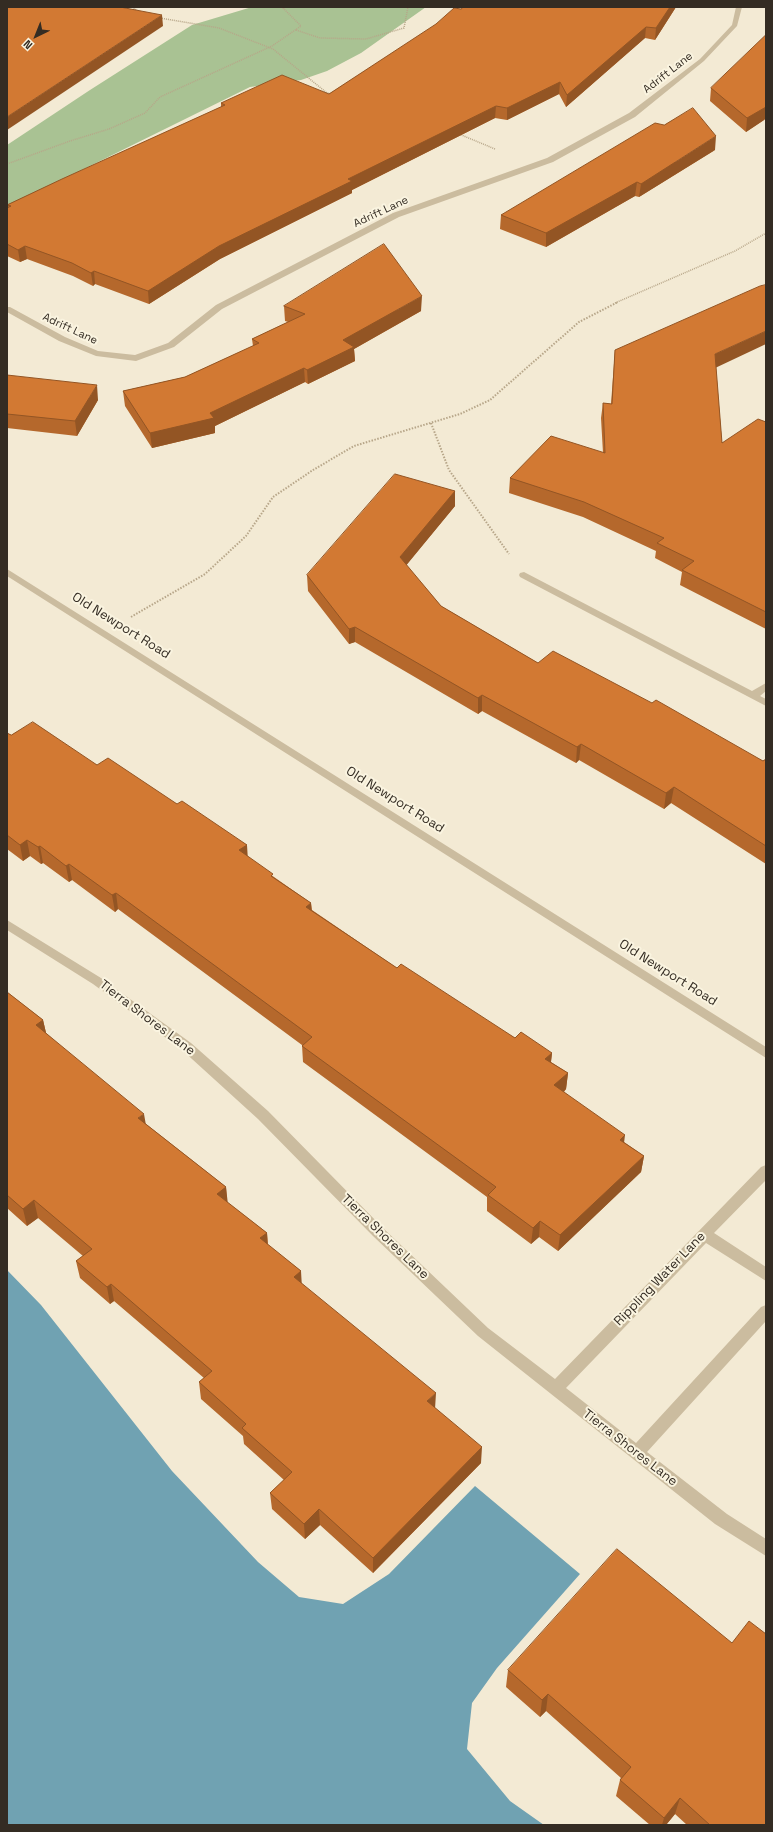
<!DOCTYPE html>
<html>
<head>
<meta charset="utf-8">
<style>
	body { margin:0 }
	#map { position:relative; width:773px; height:1832px; overflow:hidden; background:#f3ead4; font-family:"Space Grotesk",sans-serif }
	canvas { display:block }
	.frame { position:absolute; inset:0; border:8px solid #342c23; pointer-events:none }
	.north { position:absolute; left:16px; top:16px; width:40px; height:40px; -webkit-text-stroke:3px #faf4e0; paint-order:stroke; rotate:223deg; font-size:11px; font-weight:700; line-height:16px; text-align:center; color:#342c23 }
	.north::after { content:''; display:block; margin:auto; width:14px; height:18px; background:#342c23; clip-path:polygon(50% 0,100% 100%,50% 72%,0 100%) }
</style>
</head>
<body>
<div id="map">
<canvas width="773" height="1832"></canvas>
<div class="frame"></div>
<div class="north">N</div>
</div>
<script>
const ctx = document.querySelector('canvas').getContext('2d');
ctx.lineJoin = 'round';
function paint(path, color) {
  ctx.fillStyle = color;
  ctx.fill(path, 'evenodd');
}
function strokePath(path, color, width, dash) {
  ctx.strokeStyle = color;
  ctx.lineWidth = width;
  ctx.lineCap = dash ? 'butt' : 'round';
  ctx.setLineDash(dash || []);
  ctx.stroke(path);
}
function label(font, color, halo, rows, align = 'center') {
  ctx.font = font + ' "Space Grotesk",sans-serif';
  ctx.lineWidth = 4;
  ctx.setLineDash([]);
  ctx.textBaseline = 'middle';
  ctx.strokeStyle = halo;
  ctx.fillStyle = color;
  for (const [text, x, y, turn = 0] of rows) {
    ctx.save();
    ctx.translate(x, y);
    ctx.rotate((+turn || 0) * Math.PI / 180);
    ctx.textAlign = isNaN(turn) ? turn : align;
    if (halo) ctx.strokeText(text, 0, 0);
    ctx.fillText(text, 0, 0);
    ctx.restore();
  }
}
paint(new Path2D(`
	M252,7H426L361,53L327,71L301,80L250,87L7,207V145L90,90L192,25Z`), '#a9c293');
paint(new Path2D(`
	M7,1270L41,1305L172,1471L258,1562L299,1597L343,1604L389,1574L475,1486L580,1574L497,1668L472,1703L467,1749L510,1801L544,1825H7Z`), '#70a2b2');
strokePath(new Path2D(`
	M132,7L138,11
	M160,18L219,28L273,49L327,93L332,94
	M296,30L320,38L366,39L404,28L408,7
	M459,134L495,149
	M7,164L70,141L109,129L145,113L160,97L272,46L301,26L283,8L287,7
	M615,303L735,251L766,233`), '#b7a689', 1.5, [1, 1]);
strokePath(new Path2D(`
	M431,423L449,470L509,554
	M131,617L205,574L246,536L273,497L313,470L354,446L460,414L490,400L579,322L618,302`), '#b7a689', 2, [1.5, 1.5]);
paint(new Path2D(`
	M736,7H742L737,26L704,61L635,117L553,162L399,217L222,309L174,347L136,361L96,356L59,341L7,312V307H10L65,337L98,351L135,355L168,343L216,305L393,213L547,158L629,113L700,59L732,25Z
	M7,569L766,1047V1058L7,576Z
	M524,572L752,691L766,683V691L760,696L766,699V706L520,577L519,575L520,573Z
	M7,920L101,978L191,1043L268,1111L383,1228L488,1328L555,1379L761,1167L766,1165V1180L714,1233L766,1267V1281L706,1243L566,1388L636,1443L761,1307L766,1305V1321L647,1452L727,1514L766,1539V1556L715,1524L478,1336L373,1236L258,1119L181,1049L93,984L7,930Z`), '#cbbc9f');
paint(new Path2D(`
	M676,7L655,40L645,38L566,107L559,94L507,120L495,118L352,190V193L220,259L149,304L95,284L93,286L73,276L27,259L20,262L7,256V205L221,107V103L329,94L461,9Z
	M766,35V118L764,120L746,132L710,101L711,88Z
	M715,150L639,197L635,196L546,247L500,229L501,215Z
	M284,306L421,311L354,349L355,361L308,384L305,382L215,426V433L152,448L125,406L123,391L185,377L253,346L252,339L288,322L285,321Z
	M615,350L716,368L722,443L766,422V629L680,585L682,572L655,558L656,551L583,517L509,493L510,478L603,453L601,418L603,403L611,404Z
	M7,375L98,400L77,436L7,428Z
	M455,491V506L406,565L441,606L538,663L763,761L766,759V864L671,803L664,809L579,760L576,763L482,711L478,714L355,642L349,644L308,591L307,575Z
	M7,733L11,735L97,765L177,804L247,845V856L274,877L311,903L312,910L397,968L515,1038L552,1053L551,1062L568,1073L566,1089L564,1092L624,1142L644,1156L641,1172L558,1251L539,1237L531,1244L487,1211V1197L303,1062L302,1045L118,909L115,912L72,880L69,882L43,863L41,864L30,856L23,861L7,849Z
	M7,992L43,1020L46,1033L146,1124L226,1187L227,1202L267,1233L268,1245L301,1271V1283L435,1408L481,1463L373,1573L320,1525L305,1539L272,1509L270,1493L284,1480L244,1444L243,1436L201,1399L199,1382L204,1378L114,1301L110,1304L80,1278L76,1261L83,1256L38,1218L27,1226L7,1208Z
	M508,1670L766,1825H687L675,1814L666,1825H650L616,1796L620,1780L621,1778L546,1711L540,1717L506,1687Z`), '#b5682c');
paint(new Path2D(`
	M670,7H676L655,40L656,28Z
	M162,15L163,26L7,130V117Z
	M646,27L645,38L566,107L567,95Z
	M560,82L559,94L507,120V108Z
	M496,106L495,118L352,190V193L220,259L149,304L148,291L219,246L348,179Z
	M766,107V118L764,120L746,132L747,118Z
	M716,136L715,150L639,197L641,184Z
	M637,182L635,196L546,247V233Z
	M25,246L27,259L20,262L18,250Z
	M94,271L95,284L93,286L91,273Z
	M422,296L421,311L354,349L355,361L308,384L307,370L343,340Z
	M766,331V344L713,369L715,354Z
	M304,368L305,382L215,426V433L152,448L150,433L210,413Z
	M97,385L98,400L77,436L75,421Z
	M455,491V506L400,573V557Z
	M355,627V642L349,644V629Z
	M482,695V711L478,714V698Z
	M581,744L579,760L576,763L577,747Z
	M674,787L671,803L664,809L666,793Z
	M27,840L30,856L23,861L20,845Z
	M247,845L248,861L239,850Z
	M40,846L43,863L41,864L38,847Z
	M69,864L72,880L69,882L66,866Z
	M116,893L118,909L115,912L112,895Z
	M311,903L312,919L306,907Z
	M43,1020L47,1037L36,1025Z
	M552,1053L550,1069L545,1059Z
	M568,1073L566,1089L553,1102L554,1085Z
	M144,1114L147,1131L138,1118Z
	M625,1135L623,1151L620,1140Z
	M644,1156L641,1172L558,1251L560,1235Z
	M226,1187L228,1205L217,1194Z
	M34,1200L38,1218L27,1226L23,1209Z
	M540,1221L539,1237L531,1244L533,1228Z
	M267,1233L268,1250L260,1238Z
	M301,1271L302,1288L294,1277Z
	M111,1284L114,1301L110,1304L107,1287Z
	M436,1393L435,1409L427,1401Z
	M482,1447L481,1463L373,1573V1558Z
	M319,1509L320,1525L305,1539L304,1524Z
	M548,1694L546,1711L540,1717L542,1700Z
	M680,1798L675,1814L666,1825H662L664,1818Z`), '#935524');
const building = new Path2D(`
	M7,7H120L162,15L7,117Z
	M463,7H670L656,28L646,27L567,95L560,82L507,108L496,106L348,179L352,181L219,246L148,291L94,271L91,273L72,263L25,246L18,250L7,244V208L11,206L7,205L62,179L225,105L221,103L282,75L329,94L436,24L454,8L461,9Z
	M766,35V107L747,118L711,88Z
	M693,108L716,136L641,184L637,182L546,233L501,215L655,123L664,125Z
	M384,244L422,296L343,340L354,347L307,370L304,368L210,413L214,418L150,433L123,391L185,377L259,343L252,339L305,314L284,306Z
	M766,285V331L715,354L722,443L758,419L766,422V612L682,570L694,561L657,543L664,538L584,502L510,478L551,436L605,453L603,403L612,404L615,350L760,286Z
	M7,375L97,385L75,421L7,414Z
	M395,474L455,491L400,557L441,606L538,663L553,651L652,703L656,700L763,761L766,759V846L674,787L666,793L581,744L577,747L482,695L478,698L355,627L349,629L307,575Z
	M33,722L97,765L108,758L177,804L182,801L247,845L239,850L273,874L271,876L311,903L306,907L397,968L401,964L515,1038L521,1032L552,1053L545,1059L568,1073L554,1085L625,1135L620,1140L644,1156L560,1235L540,1221L533,1228L488,1195L496,1187L302,1046L312,1037L116,893L112,895L69,864L66,866L40,846L38,847L27,840L20,845L7,835V733L11,735Z
	M7,992L43,1020L36,1025L144,1114L138,1118L226,1187L217,1194L267,1233L260,1238L301,1271L294,1277L436,1393L427,1401L482,1447L373,1558L319,1509L304,1524L270,1493L292,1472L242,1428L246,1424L199,1382L212,1371L111,1284L107,1287L76,1261L92,1249L34,1200L23,1209L7,1195Z
	M617,1549L732,1643L749,1621L766,1634V1825H710L680,1798L664,1818L620,1780L631,1767L548,1694L542,1700L508,1670Z`);
paint(building, '#d27933');
strokePath(building, '#935524', 1);
label('11px', '#342c23', '#faf4e0', [
	["Adrift Lane",668,73,-38],
	["Adrift Lane",381,212,-25],
	["Adrift Lane",70,329,25]
]);
label('13px', '#342c23', '#faf4e0', [
	["Old Newport Road",121,626,32],
	["Old Newport Road",395,800,32],
	["Old Newport Road",668,973,32],
	["Tierra Shores Lane",147,1018,37],
	["Tierra Shores Lane",385,1237,44],
	["Rippling Water Lane",660,1279,-46],
	["Tierra Shores Lane",630,1448,38]
]);
</script>
</body>
</html>
